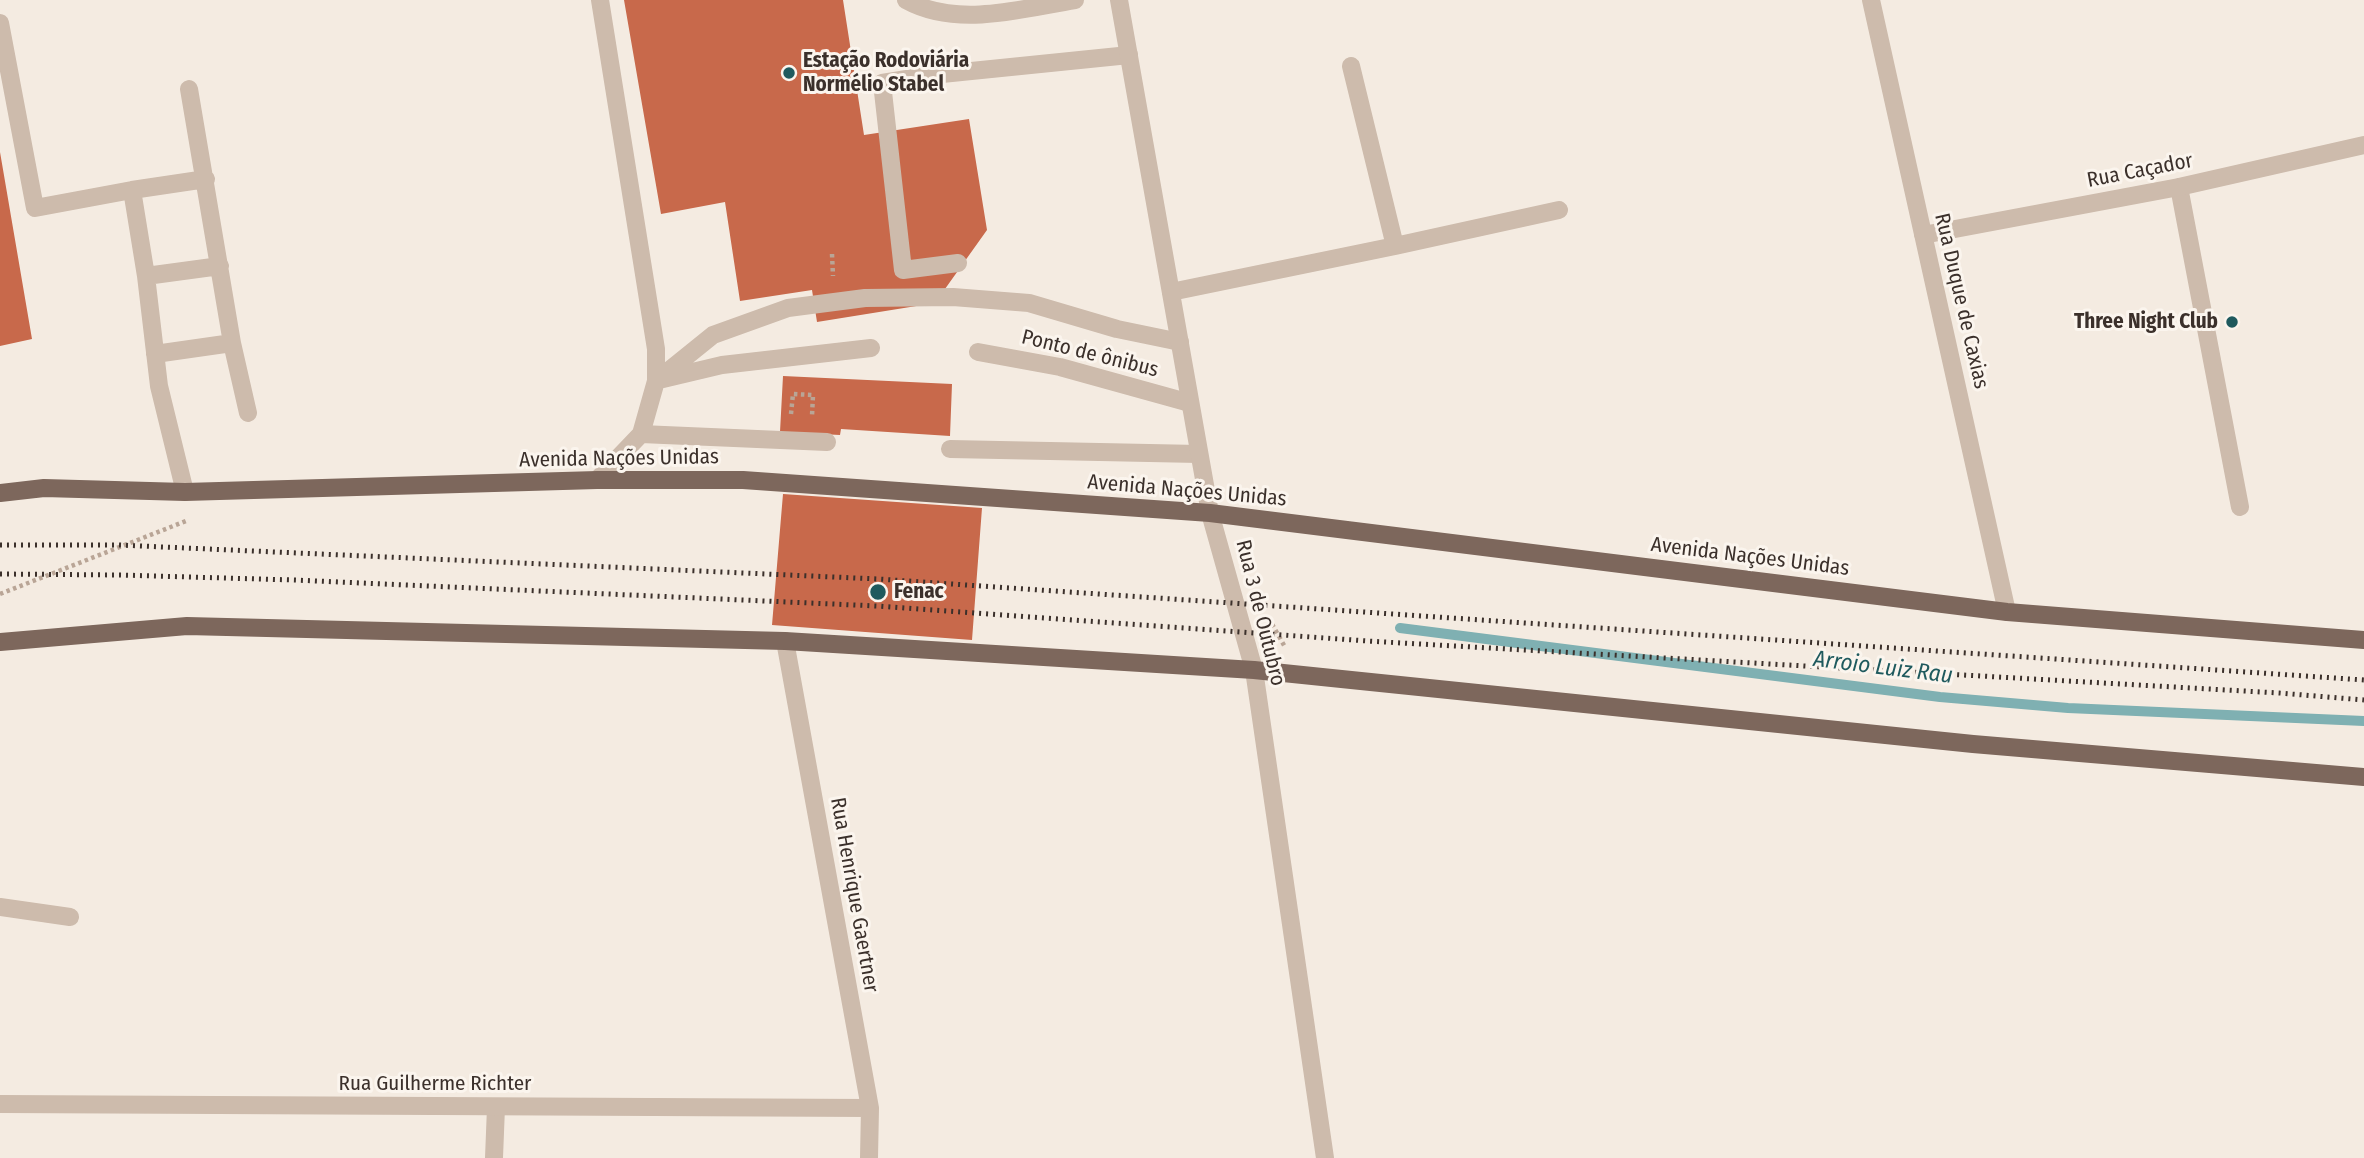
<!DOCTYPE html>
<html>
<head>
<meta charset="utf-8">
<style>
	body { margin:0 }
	canvas { display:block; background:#f4ebe1 }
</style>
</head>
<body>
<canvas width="2364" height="1158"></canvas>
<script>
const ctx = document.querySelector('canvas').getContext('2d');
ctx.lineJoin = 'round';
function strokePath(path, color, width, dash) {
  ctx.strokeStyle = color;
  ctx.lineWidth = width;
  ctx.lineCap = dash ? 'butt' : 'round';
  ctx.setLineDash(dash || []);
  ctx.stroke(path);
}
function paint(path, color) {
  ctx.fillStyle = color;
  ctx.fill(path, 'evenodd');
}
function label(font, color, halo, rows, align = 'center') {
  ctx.font = font + ' "Fira Sans Condensed",sans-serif';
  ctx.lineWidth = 6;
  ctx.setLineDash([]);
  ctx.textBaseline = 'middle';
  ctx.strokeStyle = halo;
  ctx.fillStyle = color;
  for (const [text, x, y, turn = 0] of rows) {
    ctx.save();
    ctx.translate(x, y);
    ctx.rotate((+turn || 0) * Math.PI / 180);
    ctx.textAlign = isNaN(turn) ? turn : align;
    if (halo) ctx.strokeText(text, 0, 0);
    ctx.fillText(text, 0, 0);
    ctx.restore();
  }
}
strokePath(new Path2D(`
	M1400,628L1940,697L2068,708L2364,721`), '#7fb0b2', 10);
paint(new Path2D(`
	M624,0H843L864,135L969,119L987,230L935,303L817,322L812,290L740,301L725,202L661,214Z
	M0,152L32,339L0,346Z
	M783,376L952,384L950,436L841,429L840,435L780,432Z
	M783,494L982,508L972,640L772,625Z`), '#c8694b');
strokePath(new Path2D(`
	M832,254L833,276
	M791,414L793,394L813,395L812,416
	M0,594L186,521
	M1272,624L1285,647`), '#b9a596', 4.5, [3.5, 3.5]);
strokePath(new Path2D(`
	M906,0C957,28 1020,9 1075,0
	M0,23L35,208L132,190L146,276L159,386L185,492
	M189,89L232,343L248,413
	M2179,187L2240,507
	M132,190L206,179
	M1395,246L1559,210
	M958,263L903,270L882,83L932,75L1129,55
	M146,276L220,266
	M1171,292L1395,246L1351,66
	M978,352L1060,367L1190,403
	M155,354L232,343
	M663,379L722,365L871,348
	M656,381L713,335L788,308L865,298L953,297L1029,303L1117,329L1180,342
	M641,434L827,442
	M950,449L1199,454
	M597,480L641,434L656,381V349L600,0
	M0,907L70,917
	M494,1158L496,1107`), '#cdbbac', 18);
strokePath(new Path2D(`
	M1871,0L2007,612
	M1923,235L2179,187L2364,145
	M785,641L870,1108L869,1158
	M0,1104L870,1108`), '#cdbbac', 18);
strokePath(new Path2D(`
	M1119,0L1210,513L1254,670L1325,1158`), '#cdbbac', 18);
strokePath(new Path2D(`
	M0,493L44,488L185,492L597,480H743L1210,513L2007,612L2364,640
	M0,642L187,626L785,641L1254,670L1973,744L2364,777`), '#7d675c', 18);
strokePath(new Path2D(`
	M0,545H119L878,579L2364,680
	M0,574L120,575L294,580L877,606L1367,641L2279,693L2364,700`), '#3b302b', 5, [2, 5]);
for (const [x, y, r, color] of [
	[789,73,7,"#1f5a5e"],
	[2232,322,7,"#1f5a5e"],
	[878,592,9,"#1f5a5e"]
]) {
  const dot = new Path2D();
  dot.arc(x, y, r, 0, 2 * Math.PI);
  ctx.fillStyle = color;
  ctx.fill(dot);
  strokePath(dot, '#fbf5ee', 2.5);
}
label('bold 21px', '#3b302b', '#fbf5ee', [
	["Estação Rodoviária",803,61],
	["Normélio Stabel",803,85],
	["Three Night Club",2218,322,"right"],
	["Fenac",894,592]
], 'left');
label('21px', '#3b302b', '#fbf5ee', [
	["Rua Caçador",2140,171,-11],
	["Rua Duque de Caxias",1961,301,77],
	["Ponto de ônibus",1090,354,14],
	["Avenida Nações Unidas",619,459,-1],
	["Avenida Nações Unidas",1187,491,5],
	["Avenida Nações Unidas",1750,557,7],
	["Rua 3 de Outubro",1260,613,76],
	["Rua Henrique Gaertner",854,895,80],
	["Rua Guilherme Richter",435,1084]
]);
label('italic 23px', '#1f5a5e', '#fbf5ee', [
	["Arroio Luiz Rau",1883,668,7]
]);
</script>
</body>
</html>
